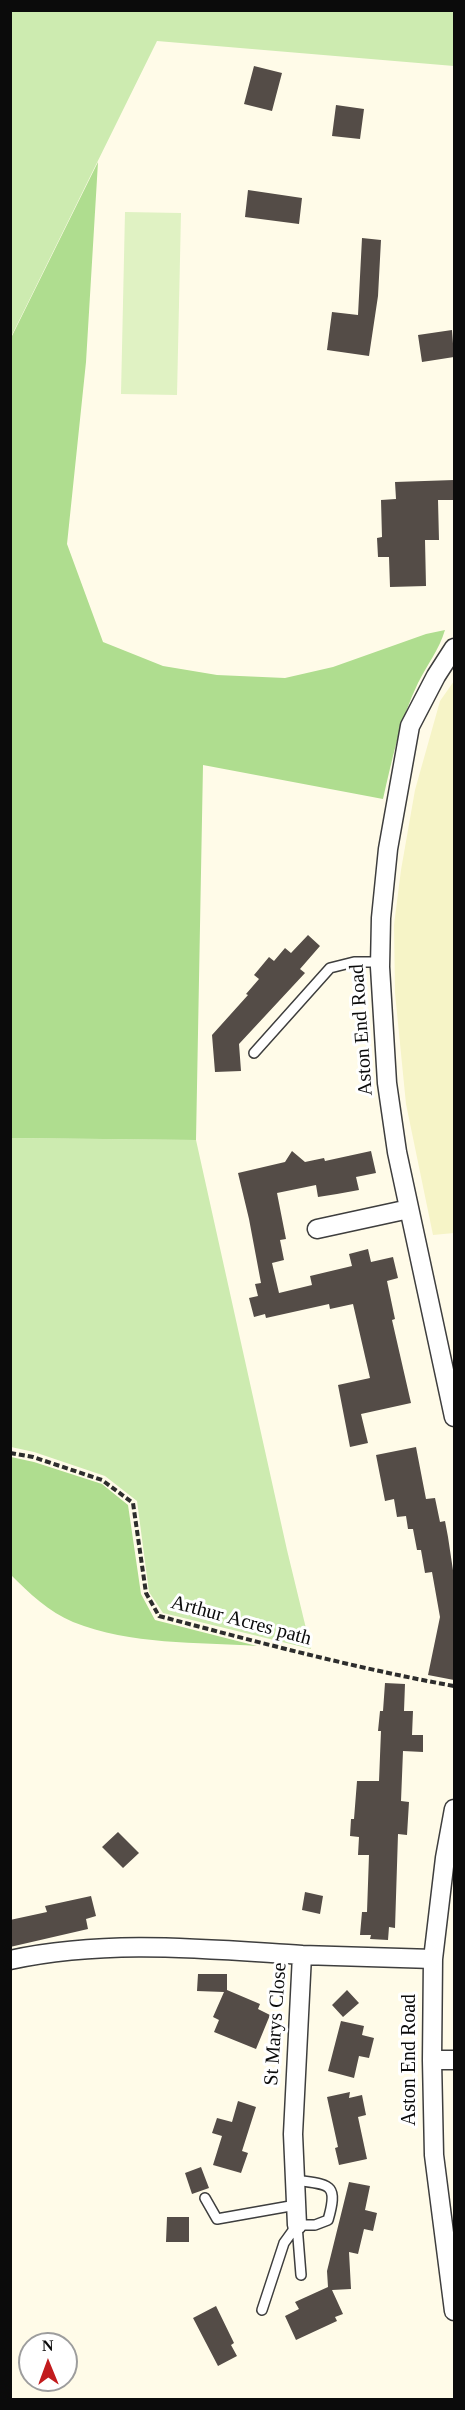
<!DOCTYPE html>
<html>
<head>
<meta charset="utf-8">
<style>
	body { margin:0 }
	#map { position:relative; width:465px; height:2410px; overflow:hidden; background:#fffbe8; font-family:"Times New Roman",serif }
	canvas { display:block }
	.frame { position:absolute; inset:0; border:12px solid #0b0b0b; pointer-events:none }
	.north { position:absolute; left:18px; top:2332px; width:60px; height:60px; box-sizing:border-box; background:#fff; border:2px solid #9d9d9d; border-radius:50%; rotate:359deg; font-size:16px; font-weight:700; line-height:24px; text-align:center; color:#0b0b0b }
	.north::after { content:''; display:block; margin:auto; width:21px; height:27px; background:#c21b1d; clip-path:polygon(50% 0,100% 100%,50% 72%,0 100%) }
</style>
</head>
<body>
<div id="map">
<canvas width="465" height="2410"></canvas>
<div class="frame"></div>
<div class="north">N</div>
</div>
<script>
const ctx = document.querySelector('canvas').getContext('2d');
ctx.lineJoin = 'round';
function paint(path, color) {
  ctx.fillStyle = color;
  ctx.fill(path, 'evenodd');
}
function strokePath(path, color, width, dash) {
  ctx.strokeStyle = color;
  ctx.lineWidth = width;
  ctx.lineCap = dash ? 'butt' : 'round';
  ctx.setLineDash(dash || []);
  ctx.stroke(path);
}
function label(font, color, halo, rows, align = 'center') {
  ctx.font = font + ' "Times New Roman",serif';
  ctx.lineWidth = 6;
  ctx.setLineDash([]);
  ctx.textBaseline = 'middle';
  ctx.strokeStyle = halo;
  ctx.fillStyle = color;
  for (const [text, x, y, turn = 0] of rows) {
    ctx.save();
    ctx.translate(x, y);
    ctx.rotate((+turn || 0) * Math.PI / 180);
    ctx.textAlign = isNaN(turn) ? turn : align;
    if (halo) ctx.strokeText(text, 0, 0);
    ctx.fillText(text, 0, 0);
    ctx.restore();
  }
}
paint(new Path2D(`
	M454,681V1233L433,1235L406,1104L395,993L394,925L401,870L415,790L440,701Z`), '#f6f4c7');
paint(new Path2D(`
	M11,11H454V66L157,41L11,337Z
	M10,1138L196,1140L287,1550L311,1649L163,1613L149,1592L137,1501L105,1476L34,1452L11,1447Z`), '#cdebb0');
paint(new Path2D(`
	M98,162L86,362L67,544L103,642L163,666L217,675L285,678L333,667L426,634L445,630C439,650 427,665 418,683C400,720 392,760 383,799L203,765L196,1140L11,1138V338Z
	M11,1457L34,1462L102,1484L128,1505L141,1594L155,1620L257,1646C197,1642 131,1645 73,1622C49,1612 29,1593 11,1575Z`), '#afdd8f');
paint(new Path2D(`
	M125,212L181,213L177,395L121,394Z`), '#e0f2c3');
paint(new Path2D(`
	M254,66L282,73L272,111L244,104Z
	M336,105L364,109L360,139L332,136Z
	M248,190L302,198L299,224L245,217Z
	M362,238L381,240L378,296L369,356L327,350L332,312L358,315Z
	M452,330L454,357L422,362L418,335Z
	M454,480V500H438L439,540H425L426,586L390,587L389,557H378L377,538L382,537L381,500L396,499L395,482Z
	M308,935L320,946L300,969L305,973L239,1044L241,1071L215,1072L212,1035L248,995L246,994L259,979L254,975L269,957L274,961L285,948L291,953Z
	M292,1151L305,1162L324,1158L325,1161L371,1151L376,1173L356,1177L359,1190L337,1194L318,1197L316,1185L277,1193L286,1239L280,1240L284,1260L272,1263L279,1293L312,1285L310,1276L352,1266L349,1254L368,1249L371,1262L393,1257L398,1278L387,1281L395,1319L392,1320L411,1403L361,1414L368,1443L350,1447L338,1385L370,1378L353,1304L330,1309L329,1304L266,1318L265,1314L254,1317L249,1298L258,1296L255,1284L261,1283L249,1219L238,1173L285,1162Z
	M416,1447L426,1499L435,1498L440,1522L445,1521L448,1537L454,1577V1680L428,1675L440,1617L432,1572L425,1573L421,1550H417L413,1529H408L406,1516L397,1517L394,1499L385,1501L376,1455Z
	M385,1683L405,1684L404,1711H413L412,1735H423V1752L403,1751L401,1801L409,1802L407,1835L398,1834L395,1928L389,1927L388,1940L370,1939L371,1935H360L362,1912H367L369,1855H358L359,1837L350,1836L351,1819H354L357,1781H379L381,1731H378L380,1711H383Z
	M118,1832L139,1853L123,1868L102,1847Z
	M305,1892L323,1896L320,1914L302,1910Z
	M91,1896L96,1916L86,1919L88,1929L10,1947V1920L47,1912L45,1906Z
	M198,1974H227V1990L260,2004L258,2009L270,2015L256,2049L214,2032L219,2020L213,2017L224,1992L197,1991Z
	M347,1990L359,2003L343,2017L332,2005Z
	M341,2021L364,2026L362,2035L374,2038L369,2058L359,2056L354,2078L328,2071Z
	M350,2092L349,2098L362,2095L366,2115L358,2117L367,2159L339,2165L335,2148L338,2147L327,2097Z
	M238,2101L256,2107L242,2151L248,2153L241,2173L213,2165L222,2136L212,2133L217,2118L232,2122Z
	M201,2167L209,2188L192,2194L185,2173Z
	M349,2182L370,2186L365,2210L377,2213L373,2231L364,2229L358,2254L349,2252L351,2289L332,2290L343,2314L335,2317L337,2321L296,2340L285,2316L299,2309L295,2302L328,2287L327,2271Z
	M167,2217H189V2242H166Z
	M216,2306L234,2343L231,2345L237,2356L218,2366L193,2318Z`), '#544c47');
const lane = new Path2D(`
	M254,1053L330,968L354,962H380
	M295,2180C329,2185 339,2182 328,2220L315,2225H297
	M205,2198L217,2219L296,2205
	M297,2225L301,2275
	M262,2310L284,2243L297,2225`);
const street = new Path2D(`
	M454,648L436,676L410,726L388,849L381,918L380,967L387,1083L397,1152L454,1417
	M317,1229L409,1209
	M454,1809L445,1858L433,1959L432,2060L434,2155L454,2311
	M10,1960C107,1939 204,1949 302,1955
	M432,2060H454
	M297,2225L293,2134L302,1955L433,1959`);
strokePath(lane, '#3e3e3e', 12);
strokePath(street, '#3e3e3e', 21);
strokePath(new Path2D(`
	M10,1453L33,1457L102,1480L133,1503L146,1593L159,1616C257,1642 355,1668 454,1686`), '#2d2d2d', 4, [6, 3]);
strokePath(lane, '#fff', 9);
strokePath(street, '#fff', 18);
label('20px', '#0b0b0b', '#fff', [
	["Aston End Road",362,1030,-94],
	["Arthur Acres path",241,1621,15],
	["St Marys Close",276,2024,-86],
	["Aston End Road",410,2060,-90]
]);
</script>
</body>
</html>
